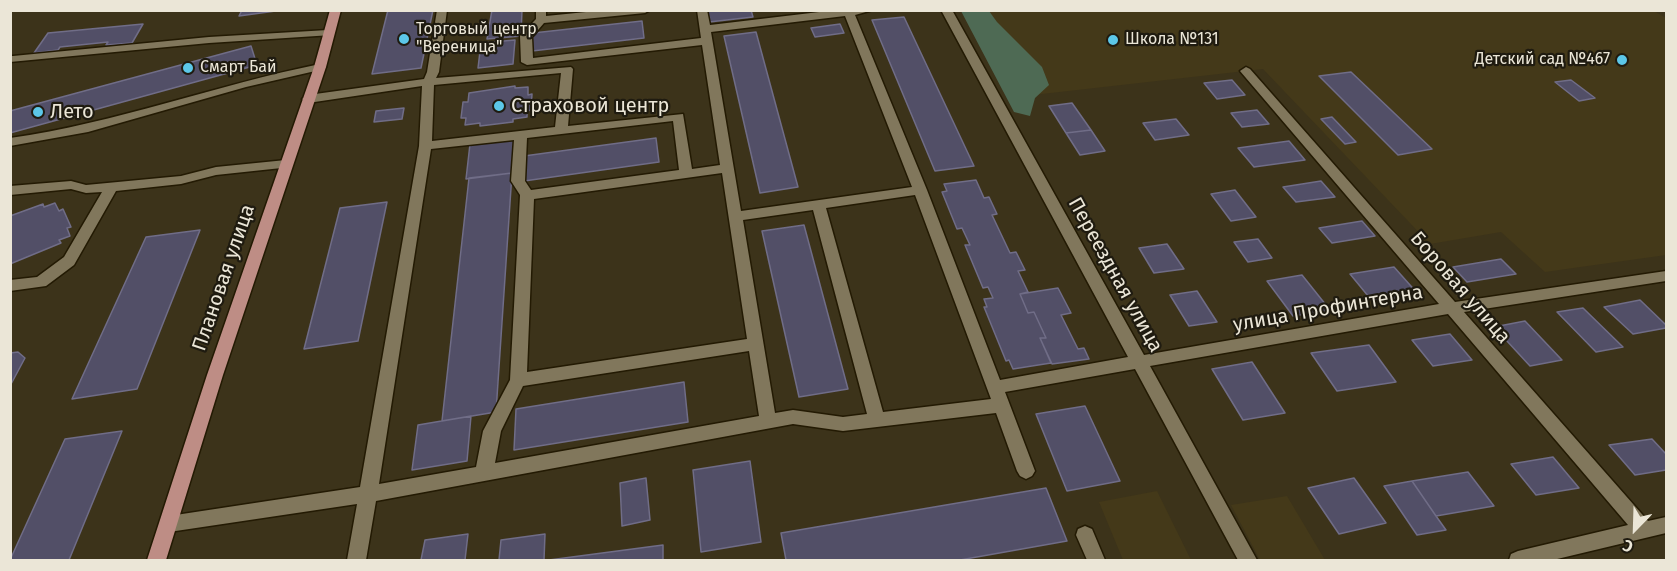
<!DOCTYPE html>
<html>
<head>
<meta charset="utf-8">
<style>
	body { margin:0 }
	#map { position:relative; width:1677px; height:571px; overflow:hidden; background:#3c331a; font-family:"Fira Sans",sans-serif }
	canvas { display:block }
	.frame { position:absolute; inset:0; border:12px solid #ebe6d7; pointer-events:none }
	.north { position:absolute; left:1605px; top:499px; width:60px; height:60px; -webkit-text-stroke:4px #1f1b10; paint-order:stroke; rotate:203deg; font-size:16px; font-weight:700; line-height:24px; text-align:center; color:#ebe6d7 }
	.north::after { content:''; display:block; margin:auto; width:21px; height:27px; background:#ebe6d7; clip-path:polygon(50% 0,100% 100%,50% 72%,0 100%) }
</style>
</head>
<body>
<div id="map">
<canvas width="1677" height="571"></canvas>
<div class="frame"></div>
<div class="north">С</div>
</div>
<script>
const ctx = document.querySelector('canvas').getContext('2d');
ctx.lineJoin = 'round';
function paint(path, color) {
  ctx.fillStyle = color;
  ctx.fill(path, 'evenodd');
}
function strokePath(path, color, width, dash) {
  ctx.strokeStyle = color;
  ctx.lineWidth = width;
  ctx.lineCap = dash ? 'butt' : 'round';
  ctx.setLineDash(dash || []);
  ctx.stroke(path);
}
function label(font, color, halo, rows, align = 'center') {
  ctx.font = font + ' "Fira Sans",sans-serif';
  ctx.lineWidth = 4.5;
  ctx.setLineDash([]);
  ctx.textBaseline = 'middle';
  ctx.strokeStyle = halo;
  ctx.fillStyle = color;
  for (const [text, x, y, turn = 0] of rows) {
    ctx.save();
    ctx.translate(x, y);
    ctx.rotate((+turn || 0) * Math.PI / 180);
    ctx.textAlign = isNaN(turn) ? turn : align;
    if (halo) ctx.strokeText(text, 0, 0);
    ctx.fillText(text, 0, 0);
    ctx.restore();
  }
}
paint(new Path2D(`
	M974,11H1654L1666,18V255L1545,272L1501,232L1430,244L1263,69L1024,96Z
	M1157,491L1191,560H1123L1099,502Z
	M1287,496L1325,560H1260L1231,505Z`), '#443919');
paint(new Path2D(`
	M961,11H989L997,22L1042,67L1049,85L1035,98L1030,116L1014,112Z`), '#4e6a54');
const building = new Path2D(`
	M242,10H283L239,16Z
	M388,10H433L421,68L372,74Z
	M492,10H522L521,36L487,39Z
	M706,10H751L753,17L709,22Z
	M904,17L974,166L935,171L872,20Z
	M642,21L644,38L532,51L533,33Z
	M143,24L132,43L106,45L108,42L60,47L58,50L34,53L48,33Z
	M840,24L844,33L815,37L811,28Z
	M756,32L798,187L760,193L724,36Z
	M515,40L513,64L478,68L481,43Z
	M251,46L257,65L10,133V111Z
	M1351,72L1432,149L1398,155L1319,76Z
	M1232,80L1245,95L1217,99L1204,83Z
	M1571,80L1595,98L1579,101L1555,82Z
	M515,86V88L528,87V95L532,94L531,110L527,111V117L513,119V122L480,126V123L465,125L466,118H461L463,102H468L469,93Z
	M1072,103L1091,130L1066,133L1049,106Z
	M404,108L402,119L374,122L376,111Z
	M1257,110L1269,124L1242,127L1231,113Z
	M1332,117L1356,142L1345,144L1321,119Z
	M1176,119L1189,135L1155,140L1143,123Z
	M1091,130L1105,151L1080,155L1066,133Z
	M656,138L659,162L524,181V156Z
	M514,139L512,173L466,179L470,144Z
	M1289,141L1305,160L1254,167L1238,148Z
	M512,173L496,412L442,421L469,178Z
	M976,180L984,198L989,197L997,214L992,215L1010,253L1016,252L1025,270L1018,271L1028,292L1020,294L1028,313L1034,312L1046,338H1040L1051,363L1013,369L1009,360L1006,361L984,307H987L984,299L993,298L988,287L983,288L965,245H970L962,228L957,229L942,192L947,191L944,184Z
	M1321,181L1335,197L1296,202L1283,187Z
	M1235,190L1256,217L1231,221L1211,194Z
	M387,202L358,341L304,349L340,208Z
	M55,203L59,211L63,209L71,227L67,228L70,236L59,240L61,243L10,264V216L43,204L44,207Z
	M1362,221L1375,236L1332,243L1319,228Z
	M804,225L848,389L799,397L762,231Z
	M200,230L137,389L72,399L146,237Z
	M1258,239L1272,258L1248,262L1234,242Z
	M1167,244L1184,269L1154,273L1139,248Z
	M1501,259L1516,274L1467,282L1453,267Z
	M1394,267L1418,294L1373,302L1350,274Z
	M1302,275L1330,310L1293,316L1267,281Z
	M1058,288L1071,313L1061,315L1078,349L1084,348L1089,359L1052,364L1040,338H1046L1034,312L1028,313L1020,294Z
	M1197,291L1217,322L1189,326L1170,295Z
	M1640,300L1666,325V328L1633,334L1604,307Z
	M1583,308L1623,347L1596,352L1557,312Z
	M1525,321L1562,360L1530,366L1494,327Z
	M1450,334L1472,360L1433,366L1412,340Z
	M1369,345L1396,382L1337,391L1311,353Z
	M18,352L25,358L10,386V353Z
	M1252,362L1285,413L1243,420L1212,369Z
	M684,382L688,422L514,450L516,409Z
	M1085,406L1120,481L1067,491L1036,414Z
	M471,416L467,461L412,470L418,425Z
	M122,431L69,560H10L65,439Z
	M1652,439L1666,454V470L1635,475L1609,445Z
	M1553,457L1579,488L1536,495L1511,464Z
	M750,461L761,542L701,552L693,470Z
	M1468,472L1494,506L1436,516L1412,481Z
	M646,478L650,520L622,526L620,483Z
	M1354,478L1386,523L1339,534L1308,488Z
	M1412,481L1436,516L1446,530L1417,535L1384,486Z
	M1046,488L1067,541L960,560H786L781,533Z
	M468,534L465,560H421L425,540Z
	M545,534L544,560H499L501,540Z
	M663,545V560H549Z`);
paint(building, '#524f67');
strokePath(building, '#706d87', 1.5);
const minor = new Path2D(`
	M437,10H447L439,72L436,78L571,67L573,69L568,126L683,114L692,169L720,165L702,45L527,65L521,62L520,36L536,19V10H546V16L606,10H650L645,13L544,23L532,37L533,58L701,38L697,10H707L710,25L836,10H873L855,15L927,190L1000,380L1128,357L941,10H952L1144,355L1439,304L1240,71L1246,67L1250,69L1455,302L1666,271V281L1464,312L1648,521L1666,517V533L1553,560H1509L1511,554L1518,551L1628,525L1448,314L1150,366L1257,560H1238L1135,369L1005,392L1035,471L1032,476L1026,479L1020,476L1017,471L996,413L843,431L793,424L376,501L366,560H347L357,504L169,532L162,530L160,524L162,518L169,516L360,487L419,146L422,86L308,103L302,99L308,95L424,79L427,72ZM845,16L912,187L741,211L711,32ZM561,73L555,127L432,141L434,85ZM673,121L679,170L531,190L525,181L527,138ZM514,140L511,181L520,195L510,380L483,431L476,467L379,484L431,149ZM722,173L747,339L527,372L534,199ZM915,195L991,399L883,412L826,208ZM813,210L867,414L843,417L793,410L775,413L743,220ZM749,351L759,416L495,463L501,431L523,386Z
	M328,30L334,33L332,35L209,43L10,62V56H13L209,37Z
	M320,64L326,67L324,69L246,87L88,132L10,146V138C116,123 216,85 320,64Z
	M286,160L291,161L293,164L291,167L216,175L181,184L116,191L74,265L46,286L10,291V280L37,277L64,257L102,192L86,193L71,189L10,195V186L71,181L86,185L181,176L216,167Z
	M1085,526L1092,529L1105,560H1087L1076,535L1078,529Z`);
const major = new Path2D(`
	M330,10H341L326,67L223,375L166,560H147L207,375L314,67Z`);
strokePath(minor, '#231a03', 3);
strokePath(major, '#231a03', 3);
paint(minor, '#81775c');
paint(major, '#be8d85');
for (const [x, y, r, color] of [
	[404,39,6,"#5cc7e8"],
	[1113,40,6,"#5cc7e8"],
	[1622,60,6,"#5cc7e8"],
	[188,68,6,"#5cc7e8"],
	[499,106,6,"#5cc7e8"],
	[38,112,6,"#5cc7e8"]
]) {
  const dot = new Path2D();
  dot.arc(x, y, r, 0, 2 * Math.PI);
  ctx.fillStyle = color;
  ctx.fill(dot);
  strokePath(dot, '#1f1b10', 2);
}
label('16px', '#ebe6d7', '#1f1b10', [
	["Торговый центр",416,30],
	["\"Вереница\"",416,48],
	["Школа №131",1125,40],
	["Детский сад №467",1610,60,"right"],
	["Смарт Бай",200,68]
], 'left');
label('20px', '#ebe6d7', '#1f1b10', [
	["Страховой центр",511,106],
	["Лето",50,112]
], 'left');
label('20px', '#ebe6d7', '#1f1b10', [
	["Переездная улица",1115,275,61],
	["Плановая улица",224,278,-71],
	["Боровая улица",1460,288,49],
	["улица Профинтерна",1328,309,-10]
]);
</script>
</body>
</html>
